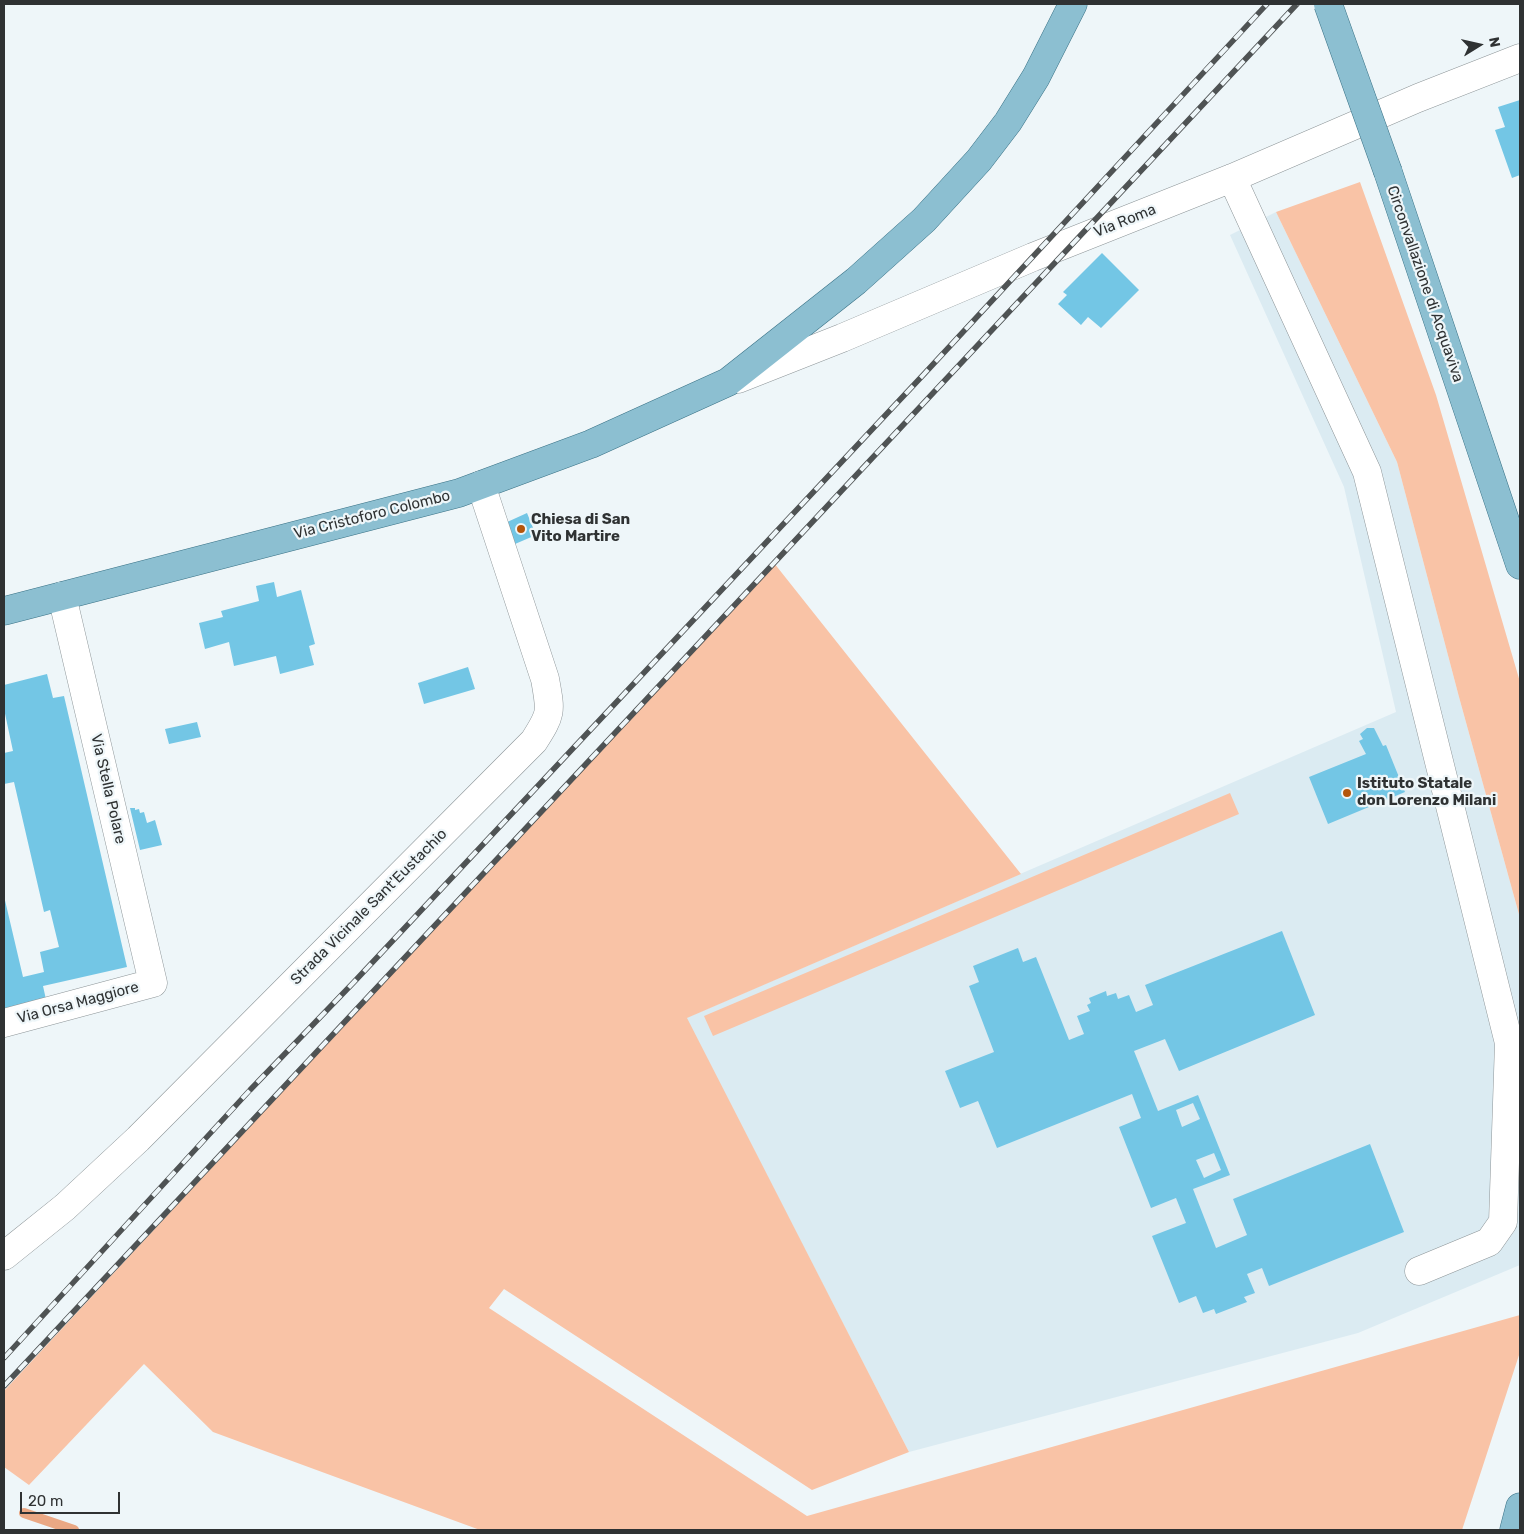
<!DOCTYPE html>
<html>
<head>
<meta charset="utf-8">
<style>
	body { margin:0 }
	#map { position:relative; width:1524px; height:1534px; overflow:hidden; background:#eef6f9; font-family:Rubik,sans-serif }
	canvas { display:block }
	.frame { position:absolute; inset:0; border:5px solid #2f3233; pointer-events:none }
	.north { position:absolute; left:1454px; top:20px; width:50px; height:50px; -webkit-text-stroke:4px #eef6f9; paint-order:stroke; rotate:80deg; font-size:14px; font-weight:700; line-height:20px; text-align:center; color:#2f3233 }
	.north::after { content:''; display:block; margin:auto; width:18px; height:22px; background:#2f3233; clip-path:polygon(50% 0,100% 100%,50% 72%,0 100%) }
	.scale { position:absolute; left:20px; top:1492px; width:100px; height:22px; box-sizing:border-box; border:2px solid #2f3233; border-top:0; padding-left:6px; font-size:15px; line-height:18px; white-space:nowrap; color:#2f3233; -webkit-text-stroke:4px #eef6f9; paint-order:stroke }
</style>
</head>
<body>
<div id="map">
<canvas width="1524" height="1534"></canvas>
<div class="frame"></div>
<div class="north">N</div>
<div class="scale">20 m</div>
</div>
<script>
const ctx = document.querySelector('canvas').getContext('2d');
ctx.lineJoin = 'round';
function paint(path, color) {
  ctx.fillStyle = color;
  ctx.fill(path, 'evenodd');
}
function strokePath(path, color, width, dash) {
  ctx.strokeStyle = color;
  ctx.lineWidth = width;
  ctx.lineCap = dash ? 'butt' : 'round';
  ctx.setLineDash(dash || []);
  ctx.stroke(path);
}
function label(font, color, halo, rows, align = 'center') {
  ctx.font = font + ' Rubik,sans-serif';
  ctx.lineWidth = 4.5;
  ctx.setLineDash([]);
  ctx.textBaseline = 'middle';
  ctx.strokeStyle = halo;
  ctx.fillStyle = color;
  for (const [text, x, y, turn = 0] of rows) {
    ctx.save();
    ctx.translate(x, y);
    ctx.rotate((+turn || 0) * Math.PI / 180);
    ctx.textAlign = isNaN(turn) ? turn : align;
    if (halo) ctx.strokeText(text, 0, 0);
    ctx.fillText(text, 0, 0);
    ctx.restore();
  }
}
paint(new Path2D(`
	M1276,212L1397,462L1459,697L1520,918V1265L1358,1333L909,1452L686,1018L1396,712L1344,487L1230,235Z`), '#dbebf2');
paint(new Path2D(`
	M1360,182L1436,395L1520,682V918L1459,697L1397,462L1276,212Z
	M774,563L1021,874L687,1018L909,1452L812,1490L504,1289L489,1308L807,1516L1520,1315V1352L1462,1530H480L213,1432L144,1364L29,1485L4,1467V1391Z
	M1230,793L1239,814L713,1036L704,1016Z`), '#f9c3a6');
strokePath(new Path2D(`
	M24,1513L74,1530`), '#eaa884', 10);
paint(new Path2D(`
	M1520,100V175L1512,178L1495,130L1505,127L1498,107Z
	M1102,253L1139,290L1101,328L1088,317L1081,325L1058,304L1067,295L1063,292Z
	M527,513L536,535L515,544L505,523Z
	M274,582L277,597L301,590L315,644L309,646L314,665L280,674L276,656L234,666L229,642L205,649L199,623L223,617L221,611L259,601L256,586Z
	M468,667L475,689L424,704L418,683Z
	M47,674L53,698L64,696L127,967L43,986L47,1004L4,1014V896L23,977L44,972L40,952L59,947L50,910L44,912L14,782L4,784V753L13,751L4,709V685Z
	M197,722L201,737L169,744L165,729Z
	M1367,728H1374L1383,746L1386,745L1405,792L1328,824L1309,777L1366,754L1359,741L1363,739L1360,734Z
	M130,808H135V810L139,809L140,813L144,812L147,823L155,820L162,845L140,850Z
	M1282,931L1315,1015L1179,1071L1165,1039L1134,1051L1158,1111L1198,1095L1230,1175L1193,1189L1216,1248L1247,1235L1233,1199L1370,1144L1404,1232L1269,1286L1262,1268L1247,1274L1255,1293L1244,1297L1247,1302L1216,1314L1214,1309L1203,1313L1196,1296L1179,1303L1152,1236L1186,1223L1176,1198L1151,1208L1119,1127L1141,1118L1132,1094L997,1148L978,1101L960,1108L945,1071L994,1052L969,986L979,982L973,966L1018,948L1023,962L1036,957L1069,1040L1084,1034L1077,1016L1090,1011L1087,1005L1091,1003L1089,998L1106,991L1107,996L1116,993L1118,999L1129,995L1136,1012L1153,1005L1145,985ZM1193,1103L1200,1119L1182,1127L1176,1110ZM1214,1153L1221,1170L1204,1178L1196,1160Z`), '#73c6e5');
const minor = new Path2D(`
	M1232,178L1367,472L1509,1043L1503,1222L1489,1242L1419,1271
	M738,379L842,338L1033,257L1232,178L1418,98L1520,58
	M4,1023L153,983L62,596
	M4,1256L65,1207L138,1139L534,741C552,713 551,712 545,679L481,485`);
const major = new Path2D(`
	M1388,172L1520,565
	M4,611L459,493L591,444L728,382L856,281L924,220L979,160L1008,122L1036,77L1073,4
	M1514,1530L1520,1507`);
strokePath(minor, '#8d9598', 29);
strokePath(major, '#3a7286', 29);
strokePath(minor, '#fff', 28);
strokePath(major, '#8cbfd1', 28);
const rail = new Path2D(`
	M4,1358L250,1090L354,982L925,373L1267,4
	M4,1386L1297,4`);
strokePath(rail, '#4f5354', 5.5);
strokePath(rail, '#eef6f9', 4, [11]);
const majorBridge = new Path2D(`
	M1328,4L1388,172`);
strokePath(majorBridge, '#3a7286', 29, []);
strokePath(majorBridge, '#8cbfd1', 28);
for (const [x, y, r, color] of [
	[521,529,5,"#b4550b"],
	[1347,793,5,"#b4550b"]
]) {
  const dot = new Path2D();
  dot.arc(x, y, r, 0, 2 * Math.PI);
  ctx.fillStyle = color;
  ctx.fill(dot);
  strokePath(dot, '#eef6f9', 2);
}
label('15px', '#2f3233', '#eef6f9', [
	["Via Roma",1125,221,-22],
	["Circonvallazione di Acquaviva",1425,284,71],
	["Via Cristoforo Colombo",372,515,-14],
	["Via Stella Polare",108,789,77],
	["Strada Vicinale Sant'Eustachio",369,907,-45],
	["Via Orsa Maggiore",78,1003,-15]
]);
label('bold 15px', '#2f3233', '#eef6f9', [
	["Chiesa di San",531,520],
	["Vito Martire",531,537],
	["Istituto Statale",1357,784],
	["don Lorenzo Milani",1357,801]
], 'left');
</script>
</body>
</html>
